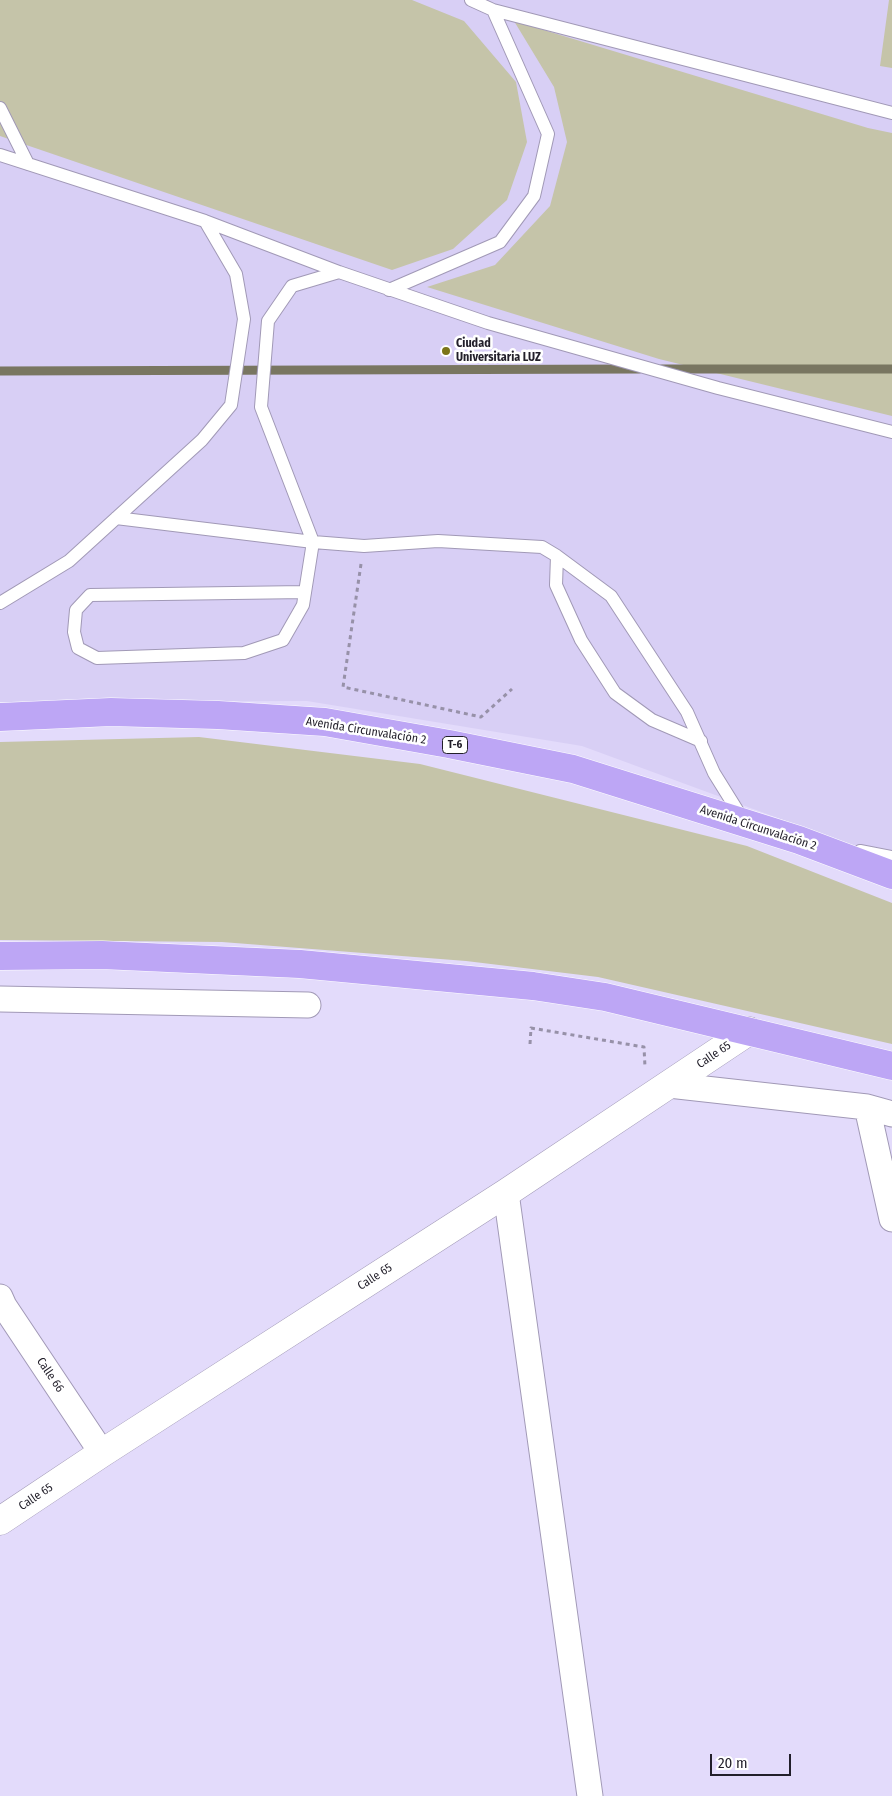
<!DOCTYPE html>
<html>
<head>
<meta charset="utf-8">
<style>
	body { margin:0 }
	#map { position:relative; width:892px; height:1796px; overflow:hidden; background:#e3dbfb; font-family:"Fira Sans Condensed",sans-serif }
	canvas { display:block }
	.scale { position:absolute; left:710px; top:1754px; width:81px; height:22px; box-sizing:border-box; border:2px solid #221f2a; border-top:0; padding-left:6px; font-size:15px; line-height:18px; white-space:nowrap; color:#221f2a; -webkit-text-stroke:4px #fff; paint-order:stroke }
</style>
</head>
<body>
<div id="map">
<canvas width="892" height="1796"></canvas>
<div class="scale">20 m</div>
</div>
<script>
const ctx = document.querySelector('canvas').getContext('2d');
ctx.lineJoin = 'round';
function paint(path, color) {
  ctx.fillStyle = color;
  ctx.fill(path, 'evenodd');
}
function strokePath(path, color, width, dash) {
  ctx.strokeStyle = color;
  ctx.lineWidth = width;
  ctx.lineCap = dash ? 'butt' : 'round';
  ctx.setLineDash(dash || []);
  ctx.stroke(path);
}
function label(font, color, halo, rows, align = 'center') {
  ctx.font = font + ' "Fira Sans Condensed",sans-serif';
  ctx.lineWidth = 5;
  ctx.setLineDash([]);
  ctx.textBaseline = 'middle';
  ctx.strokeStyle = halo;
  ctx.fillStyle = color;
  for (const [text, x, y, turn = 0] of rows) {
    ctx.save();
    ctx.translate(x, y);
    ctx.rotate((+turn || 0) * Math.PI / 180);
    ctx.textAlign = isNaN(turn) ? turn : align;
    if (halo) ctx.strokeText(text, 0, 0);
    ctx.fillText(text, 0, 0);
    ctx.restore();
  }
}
paint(new Path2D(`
	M0,0H892V860L582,746L307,701L0,702Z`), '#d8cff5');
paint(new Path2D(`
	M0,0H412L464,21L516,82L527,142L507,200L453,249L392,270L0,136Z
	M889,0H892V68L880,66Z
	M514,21L868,128L892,133V416L659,359L427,287L495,265L550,206L567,142L554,87Z
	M199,737L420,764L747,846L892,903V1044L598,977L466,961L222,942L0,940V742Z`), '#c5c4a9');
strokePath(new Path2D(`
	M662,369H892
	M0,371L639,369`), '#797661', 9);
const lane = new Path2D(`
	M493,10L892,113
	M0,108L28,164
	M0,155L205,221L339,272L488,323L718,388L892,432
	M339,272L292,286L268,321L261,407L313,542L364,546L438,541L542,547L557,556L611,596L687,712L714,773L742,818
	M389,290L500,242L534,196L548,134L493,10L471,0
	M116,518L313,542L303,605L283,640L244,653L97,658L78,648L74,632L76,610L90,595L305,592
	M557,556L556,585L581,640L615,693L652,720L701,741
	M0,603L69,561L202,440L231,405L244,319L236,274L205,221
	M860,851L892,857`);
const street = new Path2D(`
	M0,999L308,1005
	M669,1085L867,1107L892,1114
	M867,1107L892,1219
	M506,1193L590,1796
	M0,1297L4,1306L102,1453`);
const secondary = new Path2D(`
	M0,1521L102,1453L506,1193L749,1031`);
const highway = new Path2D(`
	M0,717L111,712L218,715L325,722L449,744L573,769L799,840L892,875
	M0,956L102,955L300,964L533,986L605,997L892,1066`);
strokePath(lane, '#a199b6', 14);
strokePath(street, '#a199b6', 27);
strokePath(secondary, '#a199b6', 29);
strokePath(highway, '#fff', 29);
strokePath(new Path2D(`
	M361,564L343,687L481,717L512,689
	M530,1044L531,1028L644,1047L645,1067`), '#9791a8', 3, [4, 4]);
strokePath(lane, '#fff', 12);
strokePath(street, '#fff', 25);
strokePath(secondary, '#fff', 28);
strokePath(highway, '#bda6f5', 28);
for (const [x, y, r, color] of [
	[446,351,5,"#7b7418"]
]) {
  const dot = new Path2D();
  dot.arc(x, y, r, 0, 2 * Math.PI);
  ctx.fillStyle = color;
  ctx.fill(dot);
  strokePath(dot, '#fff', 2);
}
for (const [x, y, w] of [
	[455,745,25]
]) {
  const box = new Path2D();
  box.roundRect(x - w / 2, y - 8.5, w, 17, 4);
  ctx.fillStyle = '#fff';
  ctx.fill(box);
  strokePath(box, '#221f2a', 1);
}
label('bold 11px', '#221f2a', null, [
	["T-6",455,745]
]);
label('bold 12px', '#221f2a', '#fff', [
	["Ciudad",456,344],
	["Universitaria LUZ",456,358]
], 'left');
label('12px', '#221f2a', '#fff', [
	["Avenida Circunvalación 2",366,731,9],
	["Avenida Circunvalación 2",758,828,18],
	["Calle 65",714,1055,-34],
	["Calle 65",375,1277,-33],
	["Calle 66",50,1375,56],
	["Calle 65",36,1497,-34]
]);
</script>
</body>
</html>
